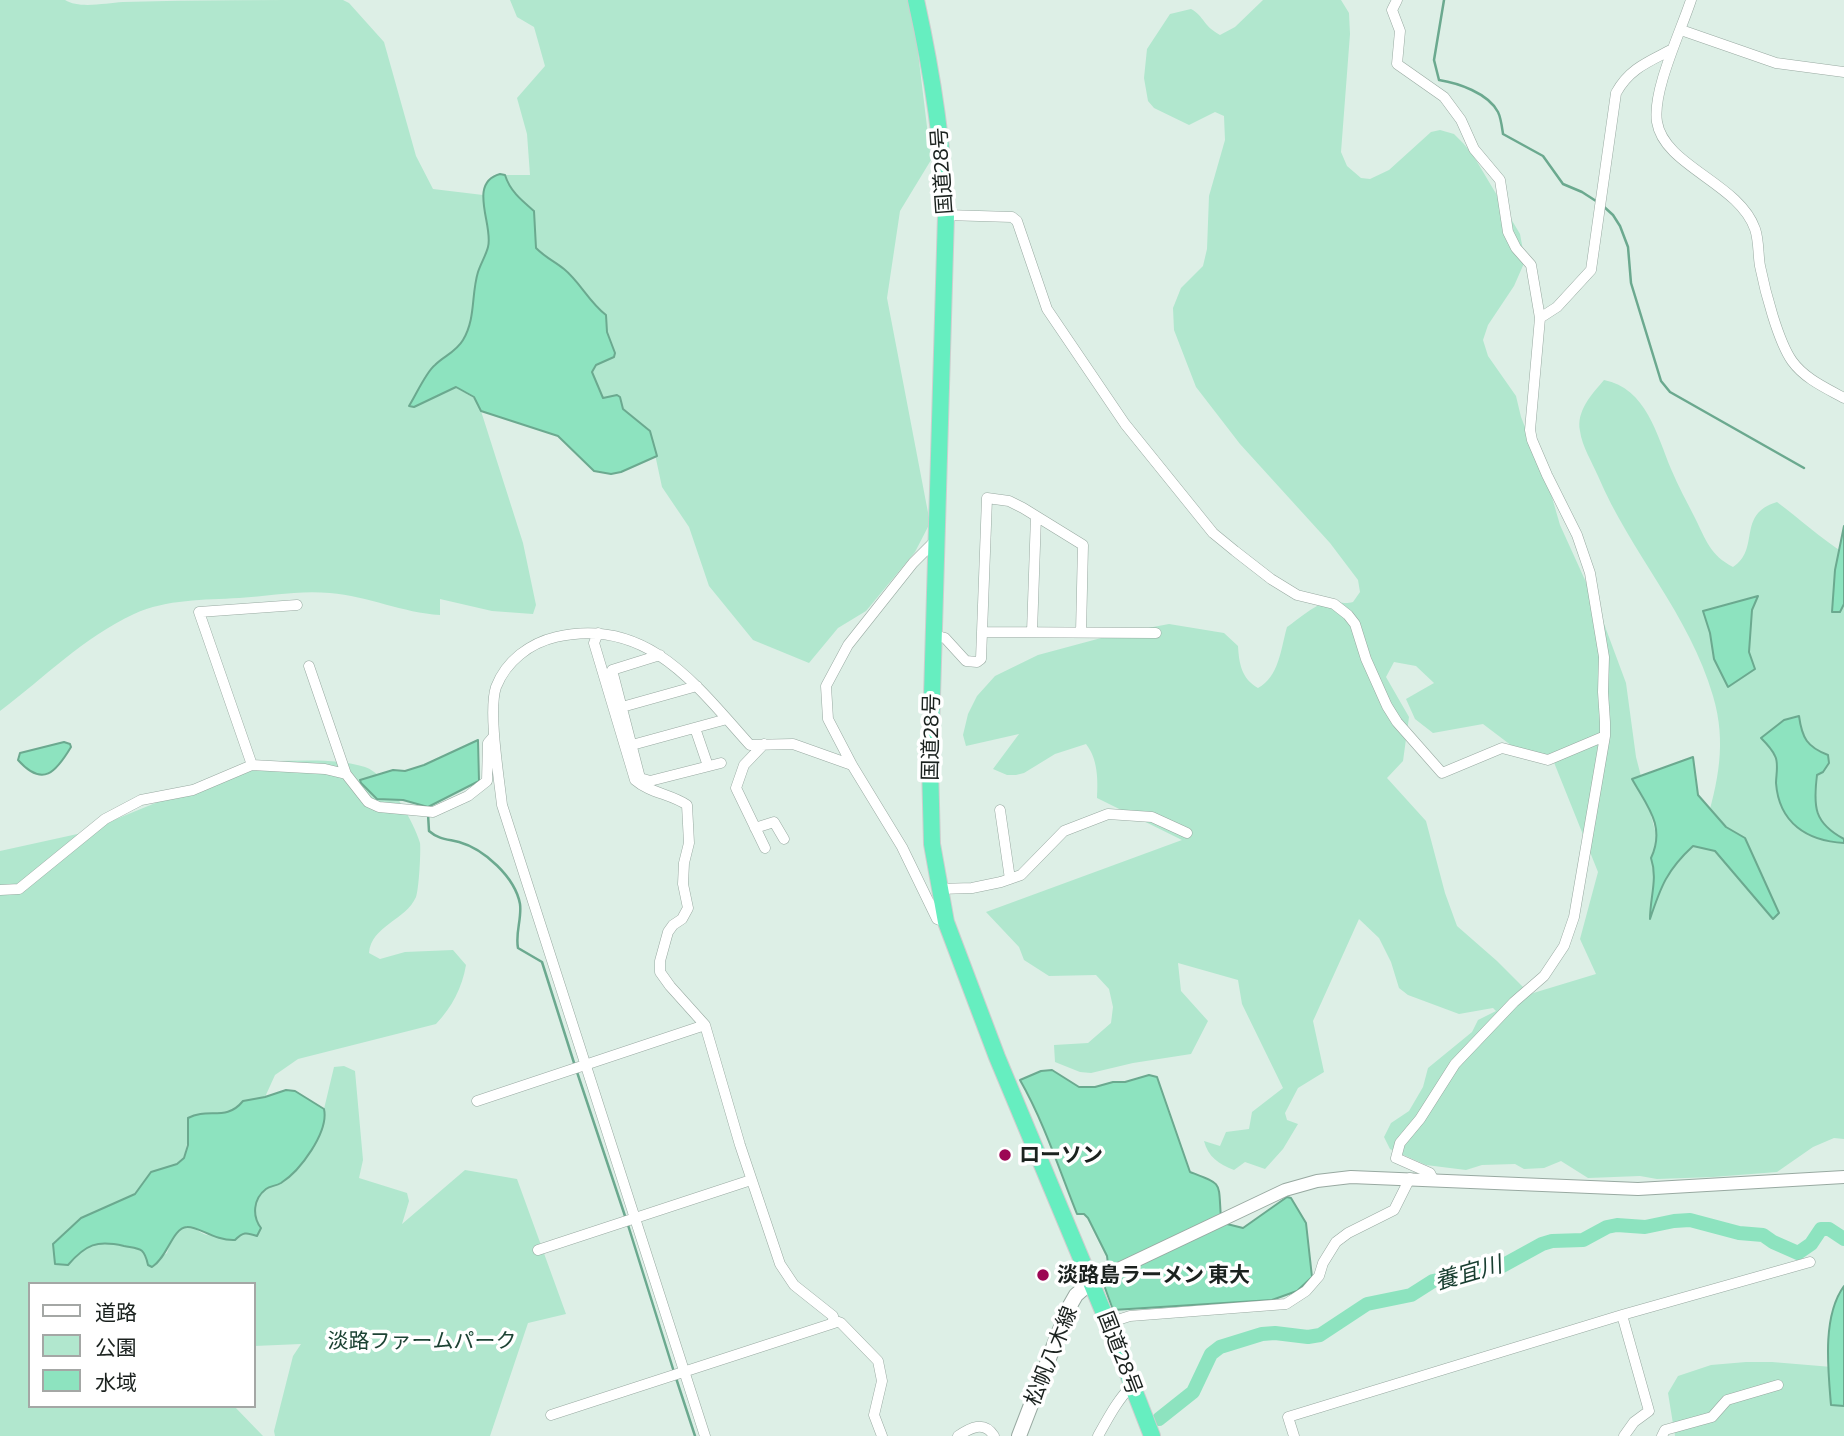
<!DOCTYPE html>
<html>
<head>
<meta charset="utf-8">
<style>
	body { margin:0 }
	#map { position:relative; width:1844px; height:1436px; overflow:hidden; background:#ddefe6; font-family:Commissioner,"Noto Sans JP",sans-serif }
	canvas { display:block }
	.legend { position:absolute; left:28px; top:1282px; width:228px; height:126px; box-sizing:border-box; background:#fff; border:2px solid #a4a7a5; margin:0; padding:9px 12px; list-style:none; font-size:21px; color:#1b221f }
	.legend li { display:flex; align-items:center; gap:14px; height:35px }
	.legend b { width:35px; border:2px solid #a4a7a5 }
</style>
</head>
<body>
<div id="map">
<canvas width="1844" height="1436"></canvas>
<ul class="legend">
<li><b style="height:9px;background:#fff"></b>道路</li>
<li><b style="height:19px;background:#b1e7ce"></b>公園</li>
<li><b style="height:19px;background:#8de3bf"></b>水域</li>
</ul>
</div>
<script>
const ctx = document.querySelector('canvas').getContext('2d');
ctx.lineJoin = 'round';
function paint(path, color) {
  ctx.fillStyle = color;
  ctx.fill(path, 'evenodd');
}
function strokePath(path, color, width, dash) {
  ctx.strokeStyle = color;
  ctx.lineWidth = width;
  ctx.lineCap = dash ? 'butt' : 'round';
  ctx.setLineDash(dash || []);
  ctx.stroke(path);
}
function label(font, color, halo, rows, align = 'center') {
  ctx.font = font + ' Commissioner,"Noto Sans JP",sans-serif';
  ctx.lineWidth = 7;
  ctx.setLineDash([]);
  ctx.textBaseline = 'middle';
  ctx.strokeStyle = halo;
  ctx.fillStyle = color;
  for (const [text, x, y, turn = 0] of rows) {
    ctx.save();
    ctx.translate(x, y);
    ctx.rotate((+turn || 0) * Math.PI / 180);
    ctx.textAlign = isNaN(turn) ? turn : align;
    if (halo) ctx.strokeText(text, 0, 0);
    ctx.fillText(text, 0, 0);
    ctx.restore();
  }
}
paint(new Path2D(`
	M0,0H65C79,9 106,3 123,2C196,0 270,0 343,0L349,3L384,42L416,156L433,189L483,195L485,215L490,231V242L474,295V313L462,342L446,359L434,365L414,407L455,387L474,398L481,411L523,543L536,605L533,614L492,611L440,599V615C403,613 368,596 330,593C299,590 270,596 239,598C204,600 167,599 134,614C84,637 44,678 0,711Z
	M510,0H909L916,36L931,160L900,211L887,298L930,523L915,552L866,611L838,628L809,663L753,640L709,586L689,527L662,487L650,431L623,409L617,395L603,398L601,396L592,372L596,365L614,357L615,353L607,332L606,316L591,303L563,268L552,263L536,248L534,211C521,200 510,191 505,175H530L527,134L517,98L545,66L534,27L517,17Z
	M1263,0H1341L1349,13L1350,34L1341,152L1347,166L1361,178L1370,179L1389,170L1431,132L1440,130L1454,134L1463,143L1473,155L1520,234L1525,261L1514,286L1488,325L1483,340L1488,356L1516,396L1521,417L1549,487L1560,525L1600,613L1626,683L1636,757L1659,846L1705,827C1718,782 1727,743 1713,696C1690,615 1630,552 1598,476C1592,462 1582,446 1580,431C1576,411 1592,394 1604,380C1646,388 1657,435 1671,469C1678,486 1687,502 1695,518C1706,540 1710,555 1733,567C1761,549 1736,514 1777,502C1800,519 1820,538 1844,553V1139L1834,1138L1813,1147L1777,1172L1713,1177L1657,1179L1640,1176L1588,1178L1561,1161L1544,1168L1524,1169L1515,1164L1482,1165L1466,1170L1426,1165L1390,1149L1384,1137L1391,1123L1409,1111L1423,1087L1428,1068L1472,1032L1478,1020L1496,1011L1493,1008L1459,1014L1408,995L1399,988L1391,962L1379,938L1359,919L1313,1021L1324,1072L1298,1088L1285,1113L1287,1120L1298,1124L1283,1149L1265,1169L1245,1162L1234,1170C1219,1164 1208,1157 1204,1141L1220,1146L1226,1132L1249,1129L1252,1112L1283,1088L1242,1004L1238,980L1178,963L1181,991L1208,1021L1191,1054L1133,1063L1091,1073L1080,1072L1055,1062L1054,1045L1088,1043L1111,1023L1113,1007L1109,989L1096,975L1049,976L1024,960L1019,947L986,912L1182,840L1097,798C1098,780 1098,759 1086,744L1055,754L1024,773L1016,775H1007L993,769L1019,734L966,746L963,735L968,714L977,696L995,676L1038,655L1116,634L1169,624L1224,633L1238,646C1239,664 1242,679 1258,688C1279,677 1281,648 1287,627C1299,619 1316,603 1331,601C1340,601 1343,605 1353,602L1360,592L1358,580L1330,543L1240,444L1196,387L1174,330L1173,308L1181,288L1203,266L1207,249L1209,196L1225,140L1224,116L1215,112L1189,125L1154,108L1148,101L1144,78L1147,49L1170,14L1191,9C1204,16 1203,26 1220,35L1235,27ZM1394,662L1416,666L1434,683L1406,699L1415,719L1433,733L1483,724L1512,746L1553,760L1598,872L1580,939L1596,974L1530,994L1497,961L1457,926L1445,893L1426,821L1387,778L1403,761L1409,717L1386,677Z
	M274,761C304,761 336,758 365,767C387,774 414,822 420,843C421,851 419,889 416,897C406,920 371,926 369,953L380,959L405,952L453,950L466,965C462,988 452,1007 436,1024L298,1059L275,1075L265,1097L243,1101C230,1116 212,1114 193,1115L184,1158L177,1164L151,1172L135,1194L80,1218L53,1243L68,1264C86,1244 97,1240 124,1246C140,1249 144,1247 148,1265L167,1253C170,1243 175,1230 186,1227C194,1225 199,1233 207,1235C223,1239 241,1230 257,1236C257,1223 252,1210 258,1198C262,1188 272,1188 280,1183C299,1172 328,1132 324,1109L334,1067L344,1066L355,1071L363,1160L359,1178L407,1193L409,1201L402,1224L465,1170L517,1179L566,1314L528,1323L490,1436H275L274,1431L293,1356L301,1344L254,1346V1284H30V1406H234L263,1436H0V851L82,833L175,795Z
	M1746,1362H1772L1844,1368V1436H1675L1668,1393L1678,1376L1711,1365Z`), '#b1e7ce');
const water = new Path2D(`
	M500,174L505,175C510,191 521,200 534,211L536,248C546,258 554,261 564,269C580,282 589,302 606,315L607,332L615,353L614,357L596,365L592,372L603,398L617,395L620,397L623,409L650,431L657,456L621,472L611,474L594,471L558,436L481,411L474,397L456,387L414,407L409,406C416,395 426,372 435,365C444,356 456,352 463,340C476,318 471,295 478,272C481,263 486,255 488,247C494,226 467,183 500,174Z
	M1844,526V604L1840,612H1832L1835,570Z
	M1758,596L1752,610L1749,652L1755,669L1728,687L1714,659L1710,633L1703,611Z
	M1799,716C1802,738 1807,747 1828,755L1829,763L1823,772L1817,775C1813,807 1814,823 1844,839V843C1807,841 1779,823 1776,783C1776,775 1779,763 1775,756C1772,749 1766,743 1761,738L1784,720Z
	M478,740L479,781L428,807L403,800L377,799L361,783L360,780L393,770L405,771L424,765Z
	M64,742L70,744L71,747C56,772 43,788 18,760L20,753Z
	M1693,757L1698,795L1726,827L1745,838L1779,913L1773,919L1715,851L1693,846C1667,870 1661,886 1650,919C1650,897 1658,879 1651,858C1666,826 1647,806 1632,779Z
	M1052,1070L1079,1087H1095L1113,1082H1125L1149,1075L1157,1077L1190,1172C1224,1185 1218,1181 1221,1218L1227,1224L1243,1228L1287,1197L1291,1198L1306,1223L1312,1277L1297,1291L1272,1300L1113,1310L1104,1285L1110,1280L1107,1256L1088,1218L1084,1214H1077C1059,1169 1044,1122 1020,1080L1041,1071Z
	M286,1090L295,1091L324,1109C329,1132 300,1171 281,1183C276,1186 270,1186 266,1189C253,1199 252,1216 261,1228L257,1236C246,1232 243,1232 235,1240C215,1241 198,1226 187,1227C172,1228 168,1257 152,1267L148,1265C144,1247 140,1249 124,1246C97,1240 86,1244 68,1265L55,1264L53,1244L81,1218L135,1194L151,1172L177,1164L184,1158L188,1145V1118C208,1107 226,1122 243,1101L265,1097Z
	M1844,1286V1406L1831,1405C1828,1369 1822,1316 1844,1286Z`);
paint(water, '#8de3bf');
strokePath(water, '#6ba98f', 2);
strokePath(new Path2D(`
	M1444,0L1434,60L1439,80C1458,83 1488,93 1498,112C1501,118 1502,127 1503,134L1543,156L1563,184L1582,192L1596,201
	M1602,205L1613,215L1620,226L1628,247L1631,283L1661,381L1670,392L1804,468
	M428,814L429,831C438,839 447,839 459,842C484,849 515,877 520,904C522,919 515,933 518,948L542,962L575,1066
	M577,1072L626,1219
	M628,1225L674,1372
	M676,1378L695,1436`), '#6ba98f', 2.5);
strokePath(new Path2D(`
	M1159,1419L1193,1392L1211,1354L1220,1347L1262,1334L1275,1333L1308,1337L1320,1335L1367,1304L1411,1295L1433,1281L1502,1266L1542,1244L1552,1241L1583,1240L1607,1227L1617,1225L1645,1227L1674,1221L1690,1220L1739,1233L1763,1235L1773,1242L1798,1253L1811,1244L1821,1229H1829L1844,1239`), '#8de3bf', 14);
const minor = new Path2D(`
	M1397,0L1392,10L1400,31L1397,64L1444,97L1461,120L1474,149L1500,180L1508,232L1516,248L1531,265L1540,318L1530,430L1532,440L1547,475L1577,535L1590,573L1604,657L1603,692L1605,722V736L1574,917L1564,946L1544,976L1514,1002L1455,1064L1420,1119L1400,1143L1396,1158L1430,1173L1434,1181
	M1691,0C1681,31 1652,91 1657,122C1664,166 1739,183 1755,229C1759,240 1758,255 1760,266C1765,291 1778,341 1792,361C1805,379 1826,388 1844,398
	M1681,30L1776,63L1844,72
	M946,215L1012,217L1017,221L1047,309L1125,424L1213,533L1235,551L1271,579L1297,595L1334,604L1348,615L1355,624L1366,659L1387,706L1397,722L1442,773L1502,748L1548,760L1605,736
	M1540,318L1557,307L1591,270L1616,93C1629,69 1648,62 1671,50
	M936,540L913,563L848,645L826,686L828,719L852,765L902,847L937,919L946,922
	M982,632L1156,633
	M1032,632L1036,516
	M934,635L945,638L966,661L977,662L981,659L987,498L1009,501L1023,508L1083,545L1081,632
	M660,655L612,670L640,778L650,781L721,763
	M309,666L346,774L368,802L379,807L433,812L468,796L487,781L488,743L494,736
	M622,707L697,686
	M695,728L708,766
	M764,744L744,765L736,788L765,848
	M632,745L727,719
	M252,765L199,612L297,605
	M1000,810L1010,879
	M755,828L774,822L784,839
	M939,889L972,888L1001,882L1021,875L1064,831L1108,814L1152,817L1187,833
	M0,890L19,889L105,819L141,800L193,790L252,765L325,769L346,774
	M477,1101L705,1025
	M538,1250L751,1180
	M1622,1315L1649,1411L1634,1422L1624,1436
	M833,1320L841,1323L878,1361L882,1381L874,1415L882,1436
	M1108,1323L1130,1316L1286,1304L1306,1291L1319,1276L1323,1263L1336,1242L1348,1233L1394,1210L1410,1178
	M551,1415L834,1323L833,1316L794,1285L780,1264L740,1145L705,1025L670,986L660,972V961L668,932L673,925L682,919L688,908L683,884L684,863L689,843L687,805C671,794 650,793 635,780L594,643L598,633
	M705,1436L502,805C499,777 488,711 496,687C506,661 530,643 556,637C647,616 696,685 750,745L793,744L852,765
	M958,1436C970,1428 984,1420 994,1436
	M1098,1436C1107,1420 1119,1397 1132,1386
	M1294,1436L1288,1417L1622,1315L1810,1262
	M1662,1436L1665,1430L1712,1417L1727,1400L1778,1385`);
const tertiary = new Path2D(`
	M1091,1282L1285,1190L1317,1181L1351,1177L1638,1189L1844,1177`);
const secondary = new Path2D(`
	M1019,1436L1068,1309L1076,1295L1091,1282`);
const trunk = new Path2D(`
	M916,0C932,72 943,141 946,215L930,765L932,844L946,922L997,1057L1108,1323L1152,1436`);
strokePath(minor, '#98a9a1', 11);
strokePath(tertiary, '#98a9a1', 14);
strokePath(secondary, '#98a9a1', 16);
strokePath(trunk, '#cdcece', 18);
strokePath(minor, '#fff', 10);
strokePath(tertiary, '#fff', 12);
strokePath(secondary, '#fff', 14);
strokePath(trunk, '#66eec0', 16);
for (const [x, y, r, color] of [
	[1005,1155,7,"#9c0754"],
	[1043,1275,7,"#9c0754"]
]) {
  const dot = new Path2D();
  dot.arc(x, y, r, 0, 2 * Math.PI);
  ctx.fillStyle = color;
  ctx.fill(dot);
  strokePath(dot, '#fff', 2.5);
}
label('21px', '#1b221f', '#fff', [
	["国道28号",942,171,-94],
	["国道28号",931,737,-89],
	["国道28号",1120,1353,69],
	["松帆八木線",1051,1356,-68]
]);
label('bold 21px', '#1b221f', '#fff', [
	["ローソン",1019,1155],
	["淡路島ラーメン 東大",1057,1275]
], 'left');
label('21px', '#1d4334', '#fff', [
	["淡路ファームパーク",422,1341]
]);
label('italic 23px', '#183e30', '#fff', [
	["養宜川",1468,1273,-16]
]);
</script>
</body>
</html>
